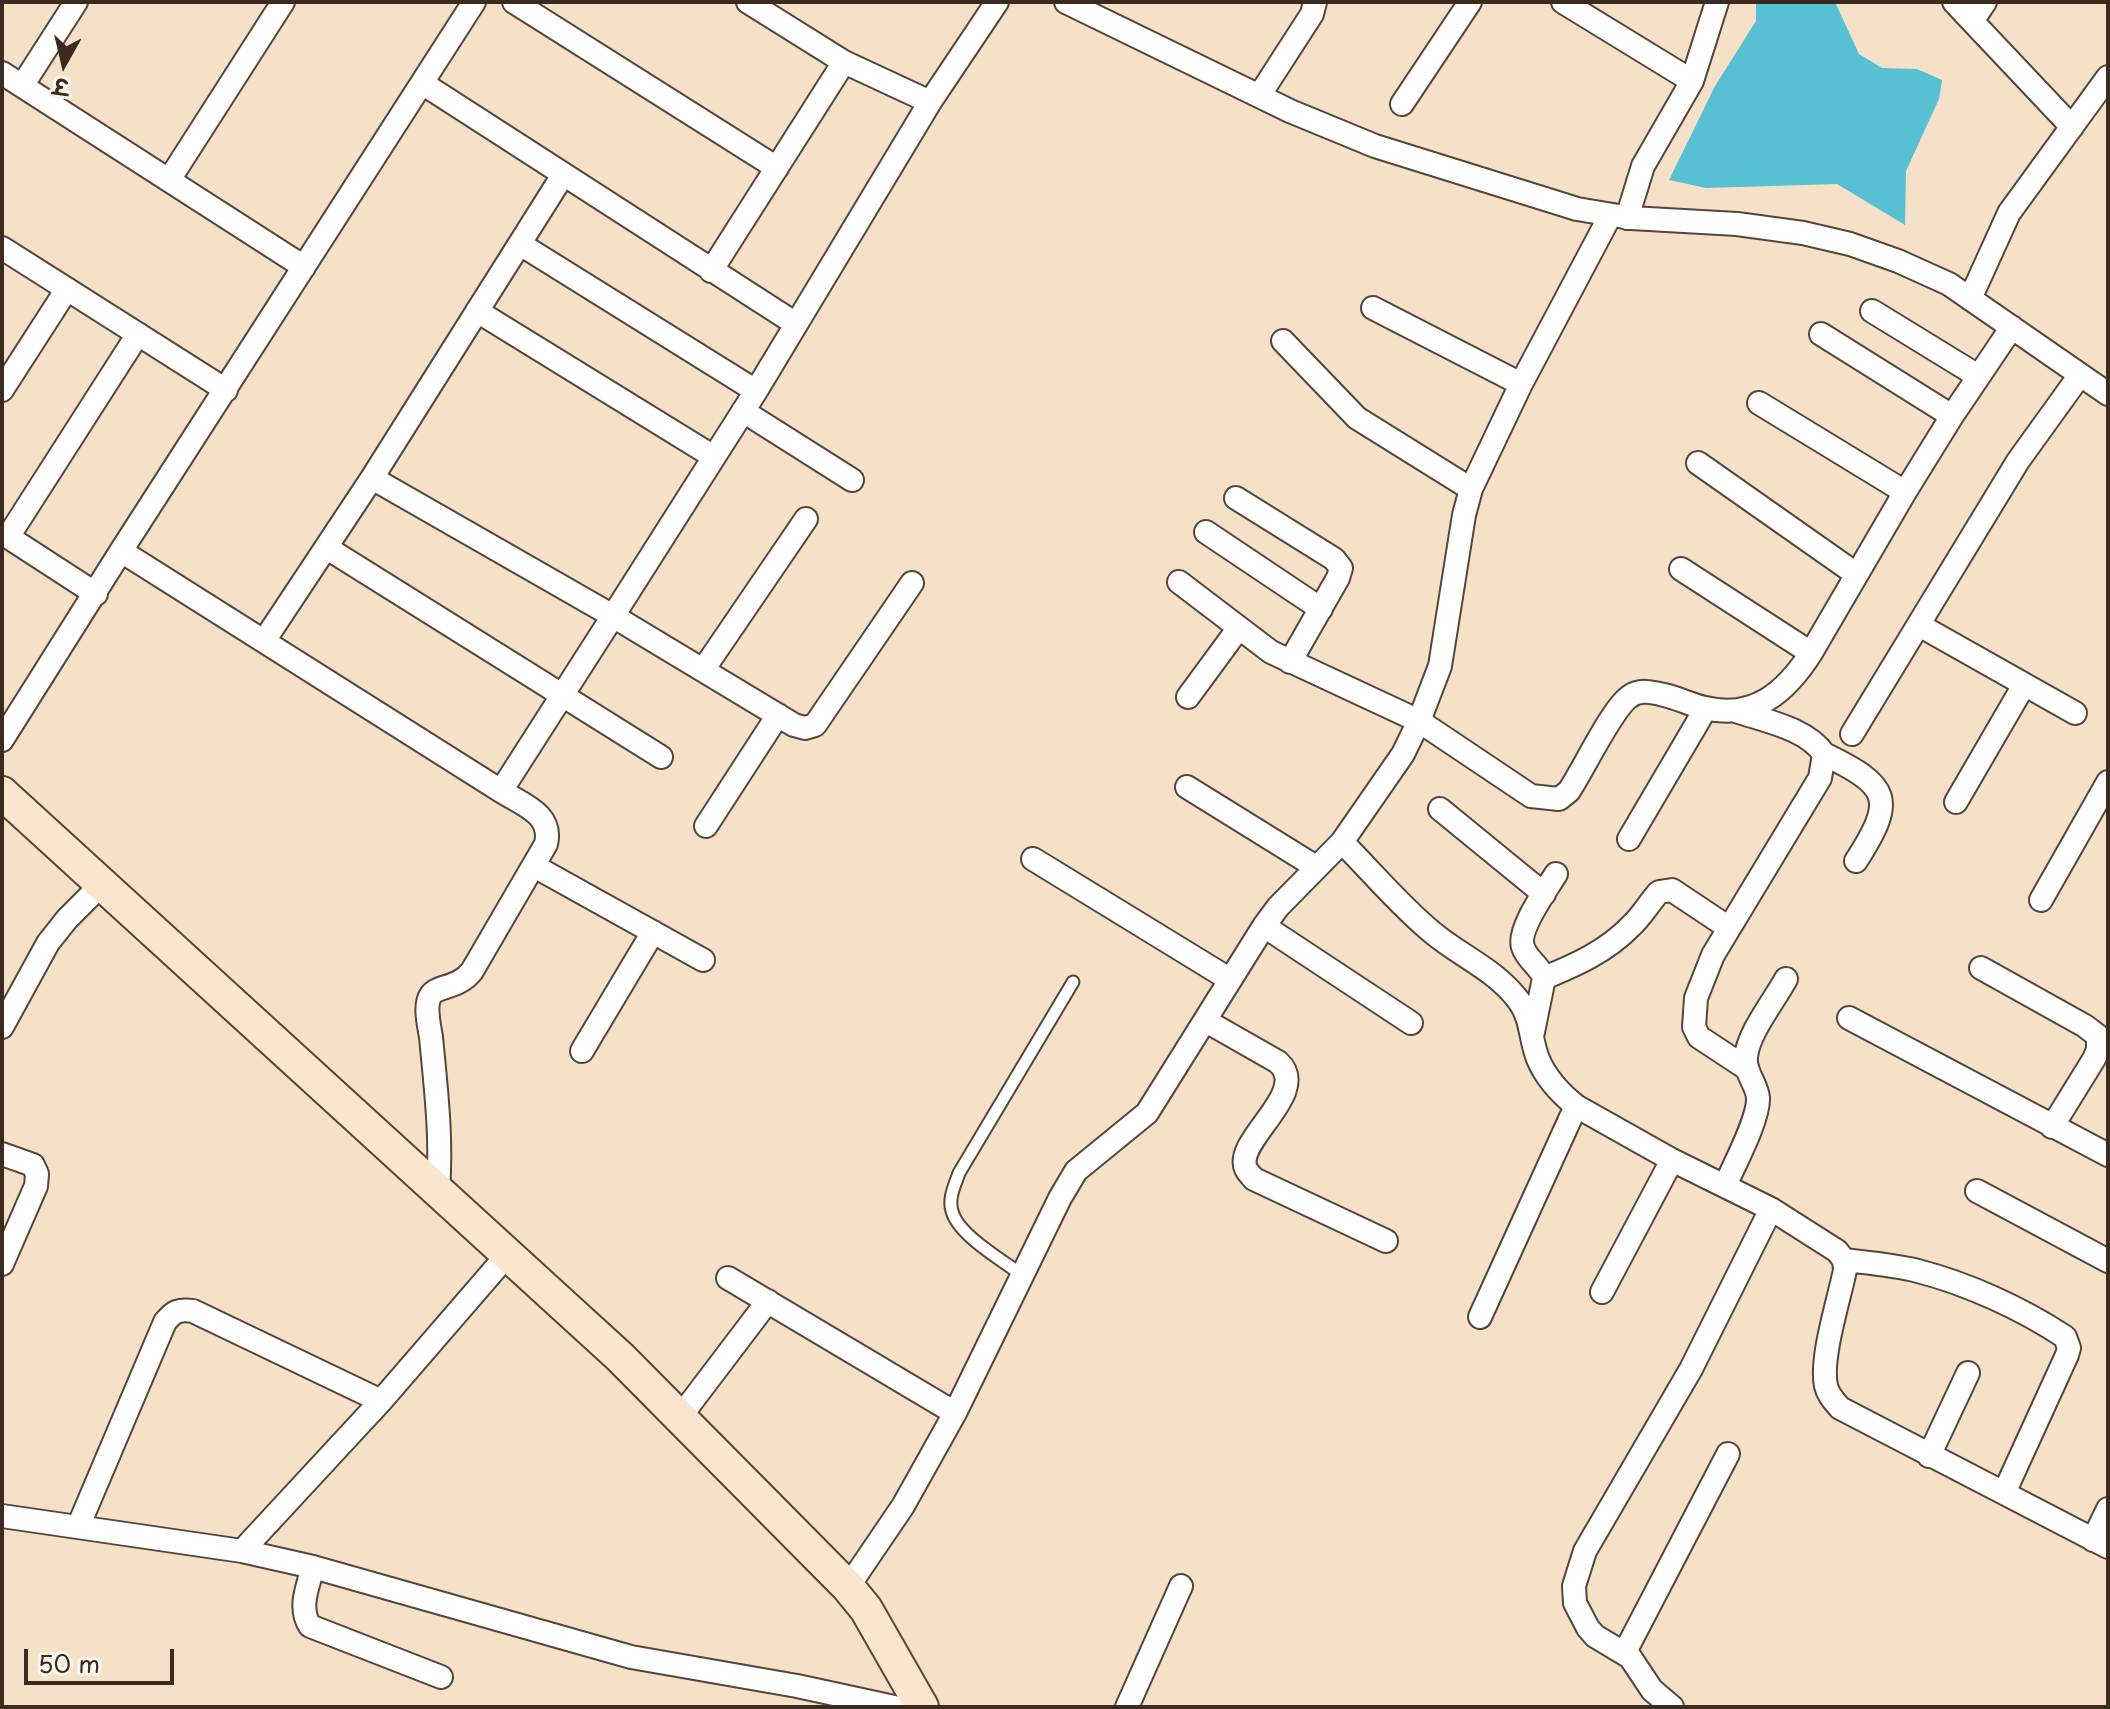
<!DOCTYPE html>
<html>
<head>
<meta charset="utf-8">
<style>
	body { margin:0 }
	#map { position:relative; width:2110px; height:1709px; overflow:hidden; background:#f4e1c7; font-family:"Playpen Sans","Playpen Sans Deva",sans-serif }
	canvas { display:block }
	.frame { position:absolute; inset:0; border:4px solid #3b2a1e; pointer-events:none }
	.north { position:absolute; left:24px; top:24px; width:80px; height:80px; -webkit-text-stroke:6px #fbf7ec; paint-order:stroke; rotate:188deg; font-size:22px; font-weight:700; line-height:32px; text-align:center; color:#3b2a1e }
	.north::after { content:''; display:block; margin:auto; width:28px; height:36px; background:#3b2a1e; clip-path:polygon(50% 0,100% 100%,50% 72%,0 100%) }
	.scale { position:absolute; left:24px; top:1649px; width:150px; height:36px; box-sizing:border-box; border:4px solid #3b2a1e; border-top:0; padding-left:10px; font-size:24px; line-height:28px; white-space:nowrap; color:#3b2a1e; -webkit-text-stroke:6px #fbf7ec; paint-order:stroke }
</style>
</head>
<body>
<div id="map">
<canvas width="2110" height="1709"></canvas>
<div class="frame"></div>
<div class="north">उ</div>
<div class="scale">50 m</div>
</div>
<script>
const ctx = document.querySelector('canvas').getContext('2d');
ctx.lineJoin = 'round';
function paint(path, color) {
  ctx.fillStyle = color;
  ctx.fill(path, 'evenodd');
}
function strokePath(path, color, width, dash) {
  ctx.strokeStyle = color;
  ctx.lineWidth = width;
  ctx.lineCap = dash ? 'butt' : 'round';
  ctx.setLineDash(dash || []);
  ctx.stroke(path);
}
paint(new Path2D(`
	M1756,2H1835L1859,54L1882,68L1917,69L1942,80L1939,99L1906,171L1905,225L1837,184L1706,188L1669,180L1715,86L1756,21Z`), '#57c0d3');
const lane = new Path2D(`
	M1022,1275C1002,1260 958,1235 952,1211C948,1198 955,1185 959,1173L1073,982`);
const street = new Path2D(`
	M514,2L777,168
	M748,2L844,62L930,102
	M1066,2L1290,111L1375,146L1577,209L1631,218L1737,224L1803,233L1850,244L1898,261L1949,284L2108,394
	M1563,2L1692,81
	M1954,2L2072,127
	M1973,20L1985,2
	M2,73L304,267
	M422,83L796,324
	M22,86L76,2
	M1259,96L1312,14L1315,2
	M1402,104L1470,2
	M169,180L283,2
	M1627,218L1643,166L1692,81L1717,2
	M520,244L756,391
	M2,248L226,390
	M711,271L844,62
	M1970,299L2009,213L2108,77
	M1373,308L1521,384
	M477,311L714,457
	M1872,311L1978,376
	M1821,334L1952,416
	M1283,341L1357,418L1471,489
	M2,390L67,289
	M1759,403L1905,492
	M743,411L852,480
	M1698,463L1856,574
	M1236,498L1334,559L1341,568L1338,578L1290,662
	M1206,532L1321,609
	M2,533L96,594
	M8,537L138,334
	M327,548L661,757
	M121,551L501,791L613,616L372,478
	M1681,569L1811,653
	M1179,582L1271,652L1419,721L1531,796L1559,799L1569,791C1583,770 1612,709 1629,697C1639,689 1652,692 1664,695C1678,698 1691,705 1705,708C1754,720 1786,692 1811,653L1905,492L1952,416L2012,327
	M912,583L815,725L805,728L794,725L613,616L756,391L930,102L997,2
	M1919,625L2075,713
	M264,641L372,478L563,175
	M703,670L806,519
	M1188,697L1238,629
	M1736,711C1765,721 1806,728 1824,754L1820,778L1713,955L1696,998L1694,1027L1699,1037L1746,1068
	M1852,734L2018,461L2080,375
	M2,740L121,551L474,2
	M1824,754C1890,786 1896,799 1856,861
	M1187,787L1316,867
	M1956,802L2024,685
	M1440,809L1544,894
	M706,826L778,715
	M1629,839L1706,708
	M1342,842C1372,872 1400,906 1433,933C1462,957 1496,970 1519,1001C1532,1019 1530,1039 1538,1059C1546,1078 1561,1094 1576,1106L1672,1160L1771,1209L1837,1251L1844,1260L1845,1270C1839,1300 1820,1358 1826,1386C1828,1395 1834,1401 1840,1408L2108,1547
	M1033,859L1229,979
	M534,866L703,960
	M2041,900L2108,782
	M1264,926L1411,1023
	M1981,968L2085,1026L2098,1036V1050L2094,1059L2052,1127
	M1544,978C1576,965 1607,951 1631,926C1642,916 1649,903 1659,892L1672,890L1729,928
	M1849,1018L2108,1155
	M1206,1021L1278,1062C1312,1093 1233,1140 1246,1169C1246,1170 1253,1178 1254,1179L1386,1241
	M2,1027L48,943L67,919L102,884
	M1533,1032L1544,978C1540,966 1527,960 1523,947C1517,930 1546,890 1556,874
	M582,1051L653,932
	M2,1154L33,1165L37,1174L36,1186L2,1264
	M1725,1186C1734,1165 1759,1119 1758,1098C1757,1084 1744,1072 1746,1057C1748,1033 1774,1001 1786,979
	M438,1191C442,1138 436,1090 431,1037C429,1025 424,1005 431,995C438,985 458,989 472,971L546,844C553,814 523,805 501,791
	M1977,1191L2108,1261
	M1844,1260C1869,1263 1894,1265 1918,1271C1968,1284 2021,1308 2065,1337L2069,1348L2067,1355L2004,1493
	M728,1278L955,1413
	M1602,1292L1672,1160
	M1480,1317L1576,1106
	M680,1417L768,1301
	M1929,1456L1968,1373
	M2,1516L242,1551L313,1567L631,1657L797,1686L894,1707
	M78,1527L165,1322C174,1311 179,1309 193,1311L381,1401
	M2093,1540L2108,1509
	M242,1551L381,1401L508,1254
	M313,1567C308,1586 298,1608 310,1626L441,1677
	M848,1587L903,1506L955,1413L1060,1198L1076,1171L1147,1113L1264,926L1278,907L1342,842L1403,754L1419,721L1440,666L1464,515L1471,489L1521,384L1610,216
	M1625,1652L1728,1454
	M1127,1707L1181,1586
	M1672,1707L1652,1690L1630,1657L1595,1636L1588,1628L1575,1603L1574,1586L1585,1551L1691,1369L1771,1209`);
const secondary = new Path2D(`
	M2,793L620,1357L848,1587L866,1609L922,1707`);
strokePath(lane, '#574537', 15);
strokePath(street, '#574537', 26);
strokePath(secondary, '#574537', 36);
strokePath(lane, '#fff', 11);
strokePath(street, '#fff', 22);
strokePath(secondary, '#fce5cf', 32);
</script>
</body>
</html>
